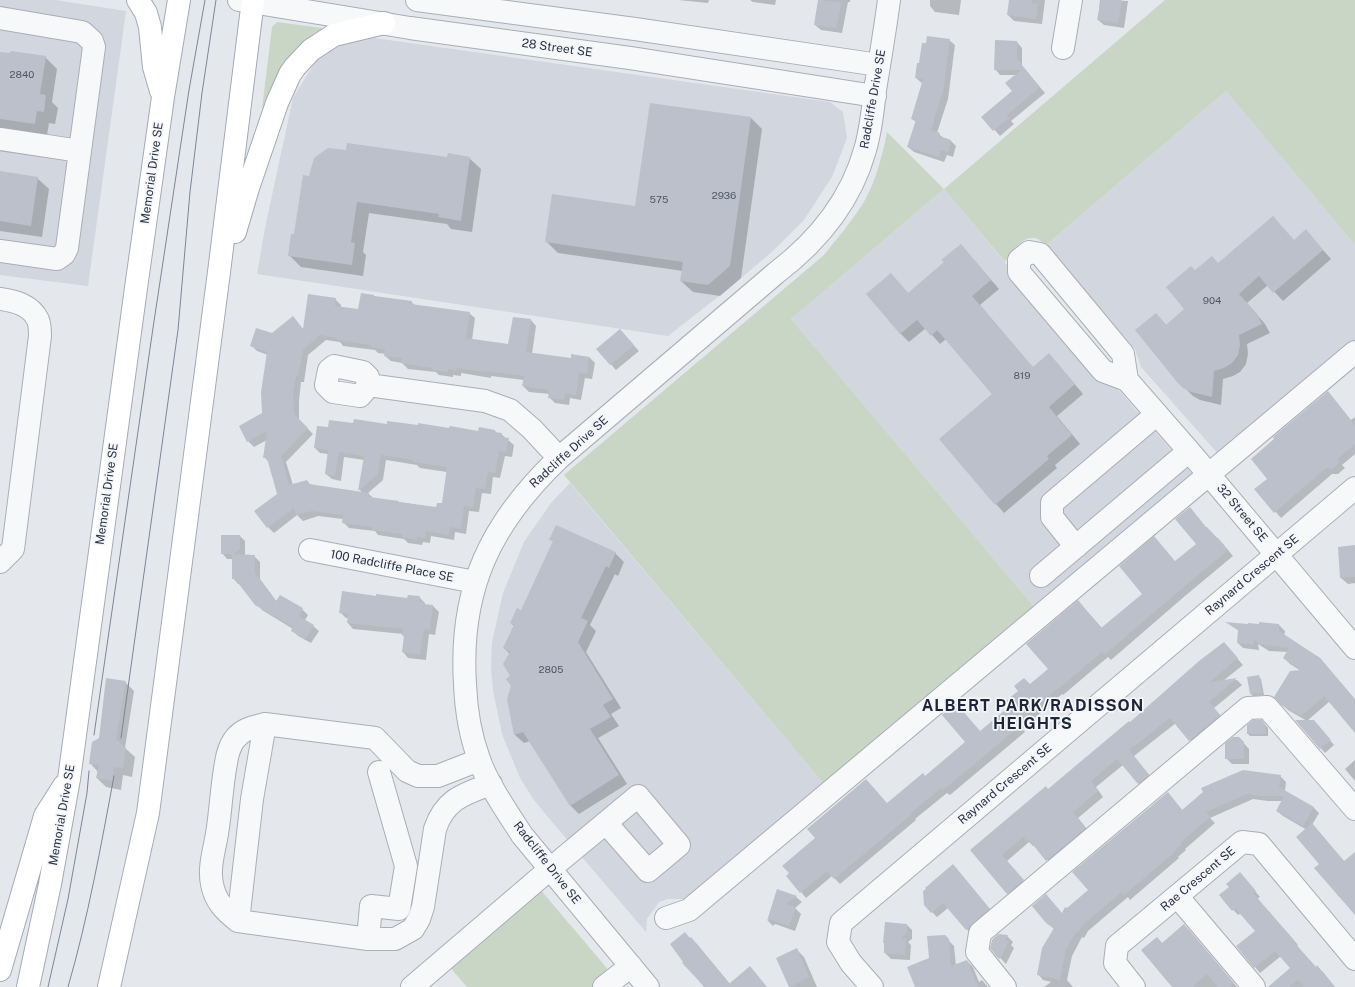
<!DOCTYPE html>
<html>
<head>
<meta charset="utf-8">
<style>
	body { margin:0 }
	canvas { display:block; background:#e4e7ec }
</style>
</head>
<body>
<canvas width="1355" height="987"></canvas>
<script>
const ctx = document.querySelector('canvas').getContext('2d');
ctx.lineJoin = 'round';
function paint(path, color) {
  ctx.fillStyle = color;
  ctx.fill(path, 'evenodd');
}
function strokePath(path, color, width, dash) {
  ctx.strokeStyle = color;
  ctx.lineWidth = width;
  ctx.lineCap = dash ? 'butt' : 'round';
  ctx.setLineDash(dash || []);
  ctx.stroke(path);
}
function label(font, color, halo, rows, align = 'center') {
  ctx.font = font + ' "Public Sans",sans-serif';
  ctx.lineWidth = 3.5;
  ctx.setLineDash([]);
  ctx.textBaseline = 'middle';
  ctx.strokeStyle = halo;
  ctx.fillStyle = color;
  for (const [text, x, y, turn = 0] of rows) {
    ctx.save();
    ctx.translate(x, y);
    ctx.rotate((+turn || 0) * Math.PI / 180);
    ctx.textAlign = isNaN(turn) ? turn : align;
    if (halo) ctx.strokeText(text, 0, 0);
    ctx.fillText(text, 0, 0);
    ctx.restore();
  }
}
paint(new Path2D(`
	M0,0H55L126,11L88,286L0,275Z
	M360,36L830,102L843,112L847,138L832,177L804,220L775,249L732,286L668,336L257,274L265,228L293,98L312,67L324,53L345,40Z
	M1226,91L1355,245V340L1220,456L1141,367L1135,349L1046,245Z
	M944,189L1099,376L1115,386L1194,476L1036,609L791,319Z
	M570,483L824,784L687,899H668L659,902L647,919L646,932L552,822L534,800L520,778L502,734L493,690L491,668L492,642L503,593L524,542L551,503Z`), '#d2d6de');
paint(new Path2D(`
	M1165,0H1355V245L1226,91L1046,245C1043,243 1040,240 1038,239C1023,233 1011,253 1005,262L944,189L791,319L1036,609L824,784L564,475L824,255C838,237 854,219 865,200C876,180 883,153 887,132L944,189Z
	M277,22L322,28V31L266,109H262L272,27Z
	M539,888L611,973L595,987H467L448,965Z`), '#c9d6c5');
paint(new Path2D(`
	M678,0H709L708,3Z
	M750,0H776L775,5L753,2Z
	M819,0H850V2H848L842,33L821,30L815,25Z
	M930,0H961L959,15L935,12L930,6Z
	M1010,0H1045L1042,24L1014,21L1008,15Z
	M1100,0L1128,1L1124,28L1104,25L1098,20Z
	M949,40L955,45L948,99L937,133L944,138L951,141L956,146L953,157L947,155L944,162L914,152L908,147L916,122L912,119L923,84L916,78L920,64Z
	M1017,42L1022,48V66L1045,93L1011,121L1014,124L1000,136L983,117L1013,91L1017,75H1000L995,69Z
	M0,53L45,57L57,69L52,102L58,108L55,124L49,123L47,135L0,128Z
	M750,117L762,129L741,278L720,296L693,292L681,281L683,271L558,253L546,241L636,207Z
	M448,158H469L481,169L472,232L451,229L447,224L369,213L363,252L366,255L363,276L301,267L289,255L310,177Z
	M0,172L37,178L49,189L42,237L0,231Z
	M1273,218L1294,241L1306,231L1331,259L1283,301L1268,285L1247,303L1265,324L1270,333L1247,344L1248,354L1246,364L1240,372L1233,376L1223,379L1221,405L1200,400L1193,396L1178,381L1156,314L1167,326L1186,309L1195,271L1218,264Z
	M961,245L999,289L980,305L1033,368L1049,354L1083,394L1057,416L1080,444L1055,465L1057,468L1004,513L996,504L993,395L946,339L940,344L926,328L909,342L900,333L891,274L908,294L945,263Z
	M375,297L411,302L415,305L469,313L475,318L472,340L509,345L531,320L536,326L532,354L572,359V355L589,357L595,363L592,379L585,378L581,400L570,398L569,405L555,403L549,397L550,394L529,392L523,386L524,380L491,376V378L461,373V376L453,375V377L439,375L436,372L408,369L402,363L391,361L385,356L386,354L378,353L375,350L343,346L340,342L326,340L308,355L304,382H301L299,401V420L313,434L286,462L293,485L307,481L312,486L362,493L360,490L364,460L344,457L341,481L332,479L326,474L328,454L320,453L315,448L329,428L354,425H388L479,432L494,430L498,434H501L514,445L512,457L505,456L500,478L493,477L491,494L482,493L479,512L469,511L466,534L455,532L454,540L431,536L430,543L423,542L422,545L408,543L404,539L378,535L375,531L349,528L343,522V519L318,516L303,521L297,515L274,533L268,527L278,494L269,462L264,457L267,440L254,447L248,441L240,427L263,414L268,355L257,351L251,345L273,334L293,318L304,330L335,299L341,305V308L359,310ZM386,460L417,465L420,468L447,472L443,504L437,508L373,498L368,493L383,480Z
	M625,336L639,351L616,370L597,349Z
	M1355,417V454L1342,465L1345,468L1338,474H1332L1281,518L1256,489Z
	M1207,528L1223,544L1233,556L1185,596L1111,660L1108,657L1063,695L1062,694L1022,729L1025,732L950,795L947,793L915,819L916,820L840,884L832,876L806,898L801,892L887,804L926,777L980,732L1011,706L1030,685L1049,669L1078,601L1102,628L1144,594L1176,562L1197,544Z
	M240,536L245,541V556H254L260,562V579L277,602L302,609L308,615L305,620L313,626L319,631L311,643L298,636L292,630L293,629L262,610L241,584H238L233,578V559H227L222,553Z
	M550,539L615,553L624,562L618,576L615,574L590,625L596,631L586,652L621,708L611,714L619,726L598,738L627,784L579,814L570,805L530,741L524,743L515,735L508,699L512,686V677L510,654L504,648L514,626L511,623L521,612L554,542Z
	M1355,546V583L1348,584L1341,578Z
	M377,597L408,599L419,597L425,603V605L433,606L439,612L435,635L429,634L426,660L408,658L403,652L405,637L403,634L353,629L348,623V618H346L340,612Z
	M1228,623L1249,625H1279L1285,631L1284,636L1320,658L1355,700V731L1330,701L1307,721L1288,710L1275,697L1301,671L1290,664L1284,658L1288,652L1269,651L1258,644L1259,650L1243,648L1238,643L1239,631Z
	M1229,649L1243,665L1223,681L1237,680L1242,685L1214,708L1225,721L1196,746L1176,723L1134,756L1154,781L1144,789L1123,765L1096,787L1103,797L1078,818L1091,834L1053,866L1034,845L1033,846L1029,842L1007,861L1028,886L1014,899L972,850L1049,790L1130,723Z
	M1259,677L1261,679L1264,695L1253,696L1251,694Z
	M125,682L134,691L125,748L135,757L132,777L123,775L121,790L106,787L97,778L98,772L90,763Z
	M1262,721L1268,728V736H1250L1248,734Z
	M1297,721L1318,726L1334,745L1325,753Z
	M1239,738L1249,749V764H1232L1226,758Z
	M1355,760V781L1345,769Z
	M1280,776L1286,782L1285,791L1313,807L1319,813L1312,825L1345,862L1355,853V914L1320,864L1307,830L1283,816L1277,811L1282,801H1268L1253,799L1210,818L1215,823L1185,849L1186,850L1178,857L1179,858L1130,900L1128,897L1088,931L1084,938L1082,937L1072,956L1067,980L1073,987H1044L1051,982L1043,980L1038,974L1054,929L1047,923L1063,914L1089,891L1173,799L1183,811Z
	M958,871L994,914L972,935L948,908L937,917L932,912Z
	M1245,879L1260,897L1257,899L1298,945L1297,946L1316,968L1317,967L1323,972L1335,987H1269L1292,968L1281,956L1260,973L1255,967L1237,946L1256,931L1241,913L1238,915L1220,895Z
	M778,891L796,897L802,902L795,908L801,914L795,931L775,924L773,926L768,921Z
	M907,925L912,930V939L908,942L911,945L910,960L891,959L885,953Z
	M1189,930L1237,987H1173L1157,938L1163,944Z
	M944,936L954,946L956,966L967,961L973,967L979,982L982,980L988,987H916L930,959Z
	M1007,936L1013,942L1011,945L1014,948L1006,964L991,948Z
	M691,939L697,944L730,984L767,987H704L684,963Z
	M797,950L804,957L817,987H791L788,983Z`), '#0003');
paint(new Path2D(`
	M818,0L842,2L836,28L814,25Z
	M1009,0H1032V3L1038,4L1036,19L1007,15Z
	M1101,0H1122L1118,23L1097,20Z
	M927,36L950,39L943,93H942L931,130L940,133L939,136L951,140L948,152L941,150L939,157L907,147L916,120L911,119L923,79L915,78L917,63H919L922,43H926Z
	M995,40L1017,41V59L1040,87L1007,115L1009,118L993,131L981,117L1012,91L1005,83L1021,70H994Z
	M11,51L46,56L40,94L46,95L44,112L37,111L35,124L0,119V52L10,53Z
	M650,103L751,117L730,266L708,285L680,281L683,262L545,242L552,194L635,206Z
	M347,143L447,157L448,153L470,157L461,221L438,217L439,214L357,202L351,242L355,243L352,265L288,256L291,234H294L303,175L309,176L314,158L328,148L346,150Z
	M0,171L38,177L31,226L0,221Z
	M1273,216L1294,240L1306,229L1323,250L1273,293L1259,276L1239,294L1257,314L1262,324L1239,335L1240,345L1238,355L1232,363L1224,368L1214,371L1212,397L1191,392L1183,388L1177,382L1135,330L1156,313L1166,325L1184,309L1166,287L1191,266L1195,270L1212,256L1218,263Z
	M961,244L991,280L972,296L1033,367L1049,353L1075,384L1049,407L1072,435L1047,456L1049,459L995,505L939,439L992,394L937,330L931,336L917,320L900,334L866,294L891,273L908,293L944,262L941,260Z
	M361,293L374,295V296L412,301L411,304L470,312L466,338L508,344L513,317L531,319L526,352L571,358V354L589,357L587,374L579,373L576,395L565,393L564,400L548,398L549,390L522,386L524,376L486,371L485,372L456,368L455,371L448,369V372L432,370V368L401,363L402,358L384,356L385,350L382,349L371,347V345L337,340V338L320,335L303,350L298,377L296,376L293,394L294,414L308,428L281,456L289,485L307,480L309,484L369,493V497L399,501V502L436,507L437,503H442L447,467L413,462V460L381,455L378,474L358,491L364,456L339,452L335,476L325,474L328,450L314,448L317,426L328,427L329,420L353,423L354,419L387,424V421L418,425V423L449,428L450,426L478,431L479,427L495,430L494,432L502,433L501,437L509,438L506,452L499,451L495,473L488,472L485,489L476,488L473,507L464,506L461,529L450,527L449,535L426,531L425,538L417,537V540L402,537V534L372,530V527L342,523L343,515L312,511L296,515L294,508L267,528L254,511L277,494L267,458H263L267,431L247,442L239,426L262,413L261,392L267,352L250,346L256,328L272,333L293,316L303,329L308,294L336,298L335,306L358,309Z
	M620,329L634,345L610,365L596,349Z
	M1328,391L1355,425V444L1337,459L1340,462L1332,469L1326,468L1274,513L1254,489L1267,479L1251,459L1274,439L1273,437Z
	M1190,507L1206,527H1207L1217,538H1218L1228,550L1180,590L1104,655L1102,652L1057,690L1056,689L1018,723L1020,726L943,790L941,788L911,813L912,814L834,879L827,871L800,893L786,876L789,873L782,866L815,838L807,829L866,779L887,803L923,773L925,776L965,742L942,715L956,703L980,731L1010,706L1006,701L1018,691L1014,686L1024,678L1030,684L1048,669L1026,644L1078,600L1101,628L1142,594L1119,566L1154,536L1175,561L1196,544L1175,519Z
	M556,525L616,552L609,568L606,566L581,618L588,621L578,642L613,699L603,705L611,717L590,729L619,775L570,806L523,732L514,735L507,699L511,686L506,679L510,676L503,664L510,652L503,648L514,625L510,623L517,608L521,610L553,541L549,540Z
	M221,535H240V549L233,554H221Z
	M1355,545V577L1340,578L1338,547Z
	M232,554L255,555V573L276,601L280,595L303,608L299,616L314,625L306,638H303L291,631L293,627L255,605L235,579H232Z
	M342,591L376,596V594L407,598L408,595L420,596L419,601L423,602V604L433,605L430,630L424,629L420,655L402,652L404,636H402L403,629L347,623L348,614L339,613Z
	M1225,622L1248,624V623L1259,624V622L1279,624V631L1320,658L1355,699V733L1324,696L1301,716L1281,705L1274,697L1290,671L1301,670L1283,658L1289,648L1262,645L1254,640V645L1237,643L1238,630Z
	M1224,642L1238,658L1210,682L1237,678L1209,702L1220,715L1189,741L1170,718L1129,750L1149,775L1138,784L1117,759L1091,781L1098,791L1073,812L1086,828L1046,861L1029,840L1027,841L1023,837L1002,855L1024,880L1007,894L970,850L1046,786L1048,789L1129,721L1130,722L1199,661Z
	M1259,675L1262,693L1250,694L1247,677Z
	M106,678L126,681L116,739L126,748L123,768L114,767L112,781L96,778L99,765L89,764L92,742L99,738Z
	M1253,720H1262L1265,724L1266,734H1247V725Z
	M1295,720H1314L1331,740L1320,749Z
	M1233,737H1239L1244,742V759H1225V743Z
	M1243,770L1281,775L1279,787L1314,807L1303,826L1276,811L1284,796H1261L1247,794L1206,812L1210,817L1180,843L1182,844L1174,851L1175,852L1124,895L1122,892L1082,925L1078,933L1076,932L1066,950L1060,980L1037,975L1042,948L1054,928L1046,923L1032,906L1046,894L1062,913L1065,907L1067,908L1088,890L1072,872L1168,792L1182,810L1203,792L1201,788Z
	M1312,823L1344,861L1355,852V915L1314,868L1319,864L1296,837Z
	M953,864L990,909L966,930L943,903L931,913L924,905L923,891L926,889L925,888Z
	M1240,872L1256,891L1253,893L1294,940L1293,941L1316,967L1317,965L1334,987H1304L1298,980L1289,987H1268L1290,968L1275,951L1254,968L1236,946L1255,931L1235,908L1232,911L1219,895L1229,887L1226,884Z
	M777,889L797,896L786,904L796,907L789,926L769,919L767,921Z
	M885,922L907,924V933L900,939L906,938L905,955L884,953V943H883Z
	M1184,924L1234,983L1229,987H1218L1207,974L1192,987H1172L1141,950L1157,937L1162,943Z
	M685,932L690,938L691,937L729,984L750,966L767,987H705L682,963L683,962L670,944Z
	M998,934L1008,935L1005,940L1009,941L1000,959L997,957L990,948L992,940Z
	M945,935L949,939L951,966L967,960L978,987H915L907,967L929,958L927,936Z
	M797,948L809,977L789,987L776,958Z`), '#bbc0ca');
const minor = new Path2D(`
	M239,0L410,28L630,58L875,96
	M417,0L635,29L879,65
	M0,18L82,32L92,41L94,47L80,151
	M1063,48L1071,0
	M0,139L80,151L67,248L64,254L57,259L0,251
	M1029,252L1040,254L1123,354L1127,380L1103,371L1019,272V260Z
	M0,299C15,301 31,305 38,320C40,325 40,331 40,336L13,549L0,562
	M334,366L363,372L368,377C368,386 366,390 360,396L333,392L326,385L329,370Z
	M1127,380L1189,451L1355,648
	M368,385L485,401L510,410L532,429L559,458
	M1076,547L1052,517V503L1157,414
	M310,550L475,582
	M1041,576L1189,451
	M479,760L438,776H418L407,771L375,738L265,724C253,727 242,729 234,740C230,746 227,756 226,763C222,784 221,806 218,827C216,845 208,866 212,884C215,901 225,911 238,921L368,939H395L413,929L419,919L423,907L435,829C445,799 464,794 491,784
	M1177,896L1254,987
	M666,918L689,910L1355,352
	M238,921L252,799L265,724
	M368,939L371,906L399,909L406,866L379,772
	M412,987L550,869L638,796L679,845L648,871L606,823
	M604,987L631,966
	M648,987L522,835C508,813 487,783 479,759C470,735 466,709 465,684C459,588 491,523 559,458L776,273C818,241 851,200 865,150C871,130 873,110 875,90C880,60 885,30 889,0
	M872,987L851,963L838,942L841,923L1355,488
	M1005,987L977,952L980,933L1248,708L1267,707L1355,809
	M1134,987L1115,963L1117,946L1242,842L1259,844L1355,959`);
const major = new Path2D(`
	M138,0L146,13L150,27L154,67L161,91
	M235,232L248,188L277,103L290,74L295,67L311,50L334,35L384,23
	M0,970L45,816L64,786
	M28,987L50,884L69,779L136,288L163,97L179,0
	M109,987L148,813L219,272L253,0`);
strokePath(minor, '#a9aeb7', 24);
strokePath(major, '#a3abb8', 24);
strokePath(minor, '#f7f8fa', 22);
strokePath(major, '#fff', 22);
strokePath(new Path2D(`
	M94,735L153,328L189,90L205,0
	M121,738L178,330L190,192L202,93L216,0
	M48,987L68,899L87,793L89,771
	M68,987C88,918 101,846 114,776`), '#7d8696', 1);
label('10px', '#4f5766', null, [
	["2840",22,75],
	["2936",724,196],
	["575",659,200],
	["904",1212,301],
	["819",1022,376],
	["2805",551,670]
]);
label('12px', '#2b3445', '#f4f6f9', [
	["28 Street SE",557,48,8],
	["Radcliffe Drive SE",873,99,-80],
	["Memorial Drive SE",152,173,-82],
	["Radcliffe Drive SE",569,452,-42],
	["Memorial Drive SE",107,494,-82],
	["32 Street SE",1242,513,50],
	["100 Radcliffe Place SE",392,566,11],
	["Raynard Crescent SE",1252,575,-40],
	["Raynard Crescent SE",1005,784,-40],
	["Memorial Drive SE",62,815,-80],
	["Radcliffe Drive SE",547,863,52],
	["Rae Crescent SE",1198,879,-40]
]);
ctx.letterSpacing = '1px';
label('bold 16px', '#1d2536', '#f4f6f9', [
	["ALBERT PARK/RADISSON",1033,706],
	["HEIGHTS",1033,724]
]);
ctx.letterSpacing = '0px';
</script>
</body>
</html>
